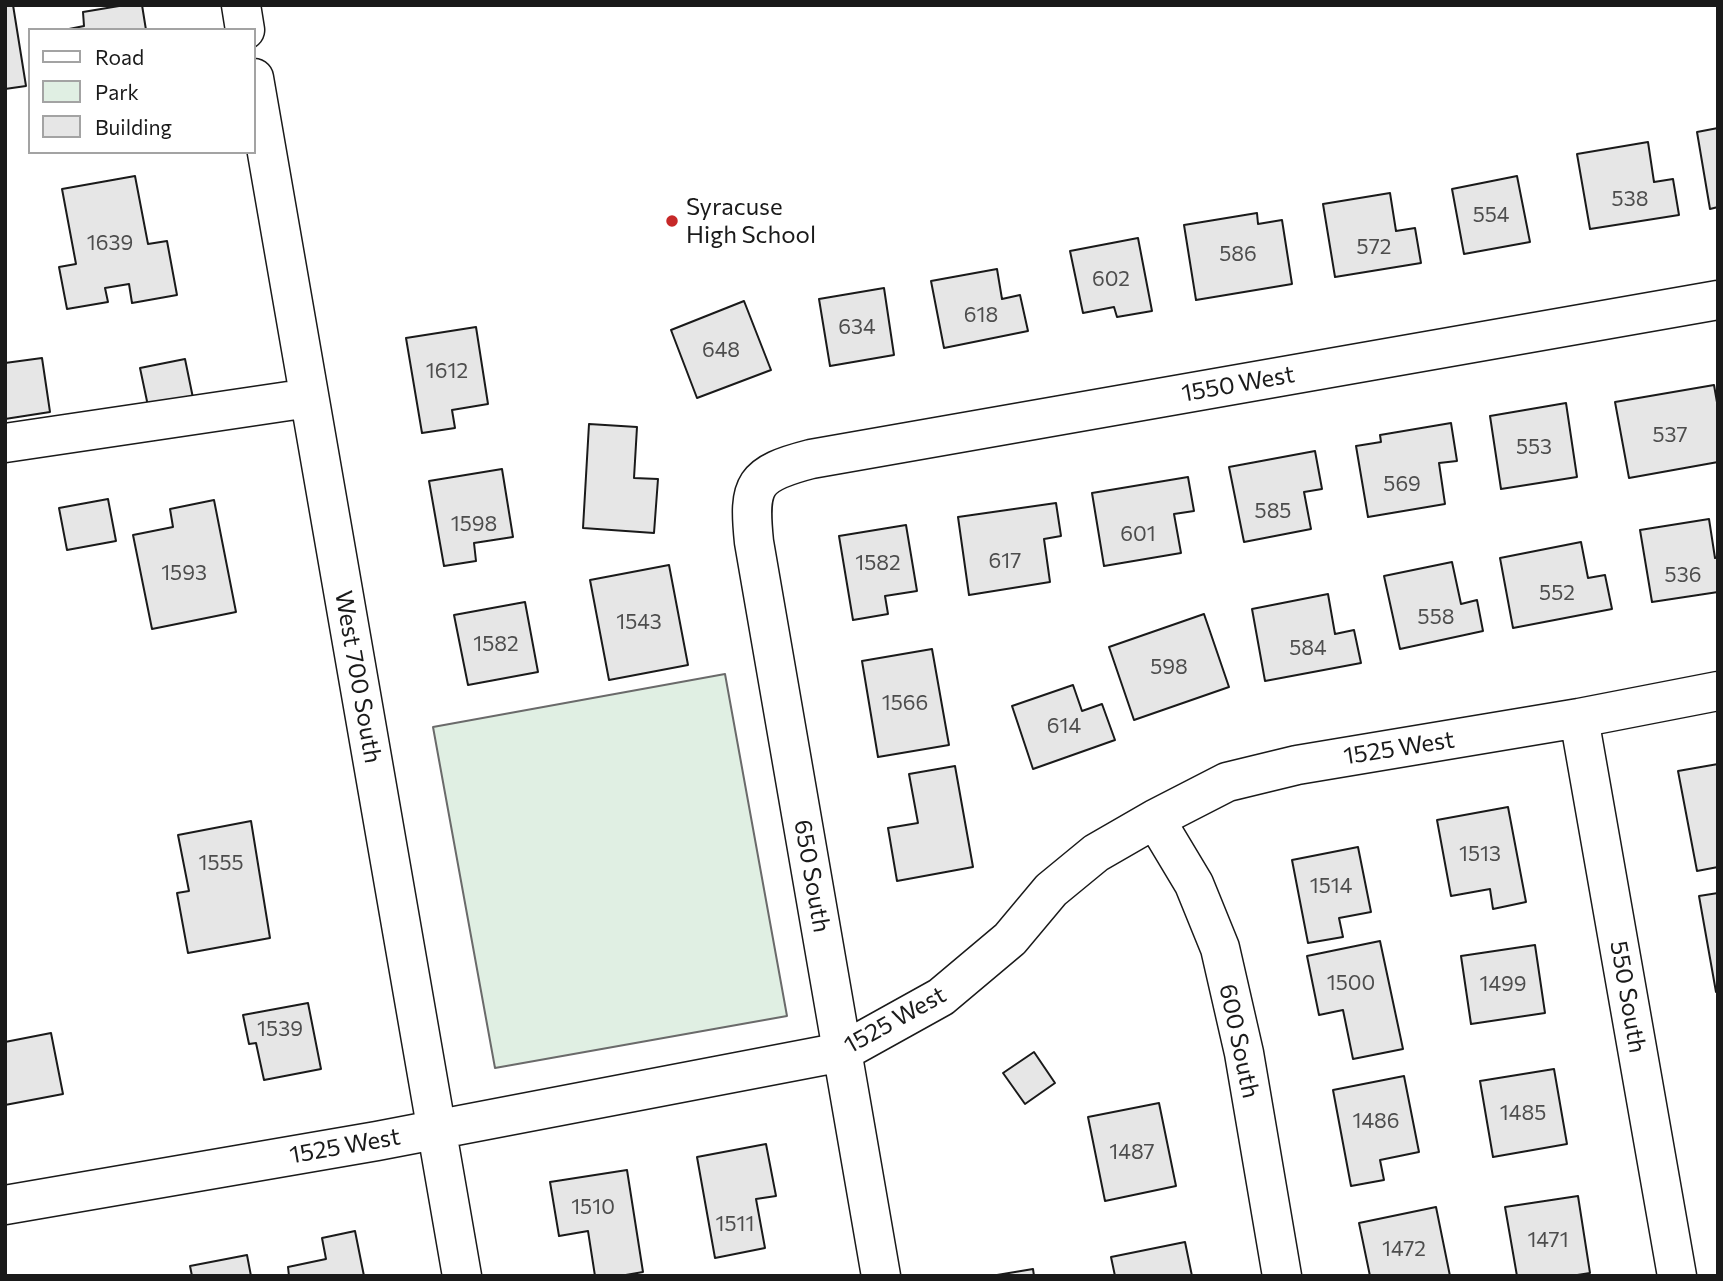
<!DOCTYPE html>
<html>
<head>
<meta charset="utf-8">
<style>
	body { margin:0 }
	#map { position:relative; width:1723px; height:1281px; overflow:hidden; background:#fff; font-family:Commissioner,sans-serif }
	canvas { display:block }
	.frame { position:absolute; inset:0; border:7px solid #1a1a1a; pointer-events:none }
	.legend { position:absolute; left:28px; top:28px; width:228px; height:126px; box-sizing:border-box; background:#fff; border:2px solid #a3a3a3; margin:0; padding:9px 12px; list-style:none; font-size:21px; color:#1a1a1a }
	.legend li { display:flex; align-items:center; gap:14px; height:35px }
	.legend b { width:35px; border:2px solid #a3a3a3 }
</style>
</head>
<body>
<div id="map">
<canvas width="1723" height="1281"></canvas>
<div class="frame"></div>
<ul class="legend">
<li><b style="height:9px;background:#fff"></b>Road</li>
<li><b style="height:19px;background:#e0efe3"></b>Park</li>
<li><b style="height:19px;background:#e6e6e6"></b>Building</li>
</ul>
</div>
<script>
const ctx = document.querySelector('canvas').getContext('2d');
ctx.lineJoin = 'round';
function paint(path, color) {
  ctx.fillStyle = color;
  ctx.fill(path, 'evenodd');
}
function strokePath(path, color, width, dash) {
  ctx.strokeStyle = color;
  ctx.lineWidth = width;
  ctx.lineCap = dash ? 'butt' : 'round';
  ctx.setLineDash(dash || []);
  ctx.stroke(path);
}
function label(font, color, halo, rows, align = 'center') {
  ctx.font = font + ' Commissioner,sans-serif';
  ctx.lineWidth = 5;
  ctx.setLineDash([]);
  ctx.textBaseline = 'middle';
  ctx.strokeStyle = halo;
  ctx.fillStyle = color;
  for (const [text, x, y, turn = 0] of rows) {
    ctx.save();
    ctx.translate(x, y);
    ctx.rotate((+turn || 0) * Math.PI / 180);
    ctx.textAlign = isNaN(turn) ? turn : align;
    if (halo) ctx.strokeText(text, 0, 0);
    ctx.fillText(text, 0, 0);
    ctx.restore();
  }
}
const green = new Path2D(`
	M725,674L787,1016L495,1068L433,727Z`);
paint(green, '#e0efe3');
strokePath(green, '#6a6a6a', 2);
const building = new Path2D(`
	M5,5H13L26,86L5,89Z
	M125,5H142L146,30H64L84,26L83,12Z
	M1718,128V207L1710,209L1697,132Z
	M1648,142L1654,182L1673,179L1679,215L1590,229L1577,154Z
	M135,176L148,244L167,241L177,295L132,303L129,284L105,288L108,302L67,309L59,267L76,264L62,189Z
	M1517,176L1530,242L1464,254L1452,189Z
	M1390,193L1396,231L1415,228L1421,263L1335,277L1323,204Z
	M1257,213L1258,224L1282,220L1292,284L1196,300L1184,225Z
	M1138,238L1152,311L1117,317L1114,307L1083,313L1070,251Z
	M997,269L1002,299L1020,295L1028,331L944,348L931,281Z
	M884,288L894,355L830,366L819,299Z
	M744,301L771,370L697,398L671,330Z
	M476,327L488,404L452,410L455,428L422,433L406,338Z
	M42,358L50,412L5,419V363Z
	M185,359L193,398L148,406L140,368Z
	M1714,385L1718,408V462L1629,478L1615,402Z
	M1566,403L1577,477L1501,489L1490,416Z
	M1451,423L1457,461L1439,463L1445,504L1368,517L1356,446L1381,442L1380,435Z
	M589,424L637,427L634,478L658,479L654,533L583,528Z
	M1315,451L1322,489L1304,492L1311,529L1244,542L1229,467Z
	M502,469L513,537L474,543L476,561L444,566L429,481Z
	M1188,477L1194,511L1174,514L1181,553L1104,566L1092,493Z
	M108,499L116,541L67,550L59,508Z
	M214,500L236,612L152,629L133,535L173,527L170,509Z
	M1056,503L1061,536L1044,539L1050,582L969,595L958,517Z
	M1709,519L1715,558L1718,557V592L1652,602L1640,530Z
	M906,525L917,591L885,596L888,614L853,620L839,536Z
	M1581,542L1588,578L1605,575L1612,609L1513,628L1500,558Z
	M1452,562L1461,604L1477,600L1483,631L1400,649L1384,576Z
	M669,565L688,665L609,680L590,580Z
	M1328,594L1335,634L1354,630L1361,663L1265,681L1252,609Z
	M525,602L538,672L468,685L454,615Z
	M1204,614L1229,687L1134,720L1109,647Z
	M932,649L949,745L878,757L862,661Z
	M1073,685L1082,711L1102,704L1115,740L1033,769L1012,706Z
	M1718,764V867L1697,871L1678,771Z
	M955,766L973,867L897,881L888,828L918,823L909,774Z
	M1508,807L1526,902L1493,909L1490,889L1451,896L1437,820Z
	M251,821L270,938L188,953L177,893L189,891L178,835Z
	M1358,847L1371,912L1339,918L1343,937L1308,943L1292,860Z
	M1718,893V992H1716L1699,896Z
	M1380,941L1403,1049L1353,1059L1343,1010L1319,1015L1307,956Z
	M1535,945L1545,1013L1471,1024L1461,956Z
	M308,1003L321,1069L264,1080L256,1043L249,1044L243,1015Z
	M51,1033L63,1094L5,1105V1042Z
	M1034,1052L1055,1083L1025,1104L1003,1073Z
	M1554,1069L1567,1144L1493,1157L1480,1081Z
	M1404,1076L1419,1152L1380,1160L1384,1180L1351,1186L1333,1090Z
	M1159,1103L1176,1186L1105,1201L1088,1117Z
	M766,1144L776,1196L756,1199L765,1248L715,1258L697,1157Z
	M627,1170L643,1272L620,1276H595L588,1231L559,1236L550,1182Z
	M1578,1196L1590,1273L1571,1276H1517L1505,1207Z
	M1436,1207L1450,1276H1370L1359,1223Z
	M355,1231L364,1276H289L288,1267L326,1259L322,1238Z
	M1185,1242L1192,1276H1115L1111,1257Z
	M247,1255L251,1276H192L190,1266Z
	M1033,1269L1034,1276H991Z`);
paint(building, '#e6e6e6');
strokePath(building, '#1a1a1a', 2);
const minor = new Path2D(`
	M241,5L245,30
	M254,78L462,1276
	M5,443L309,398
	M1579,718L1677,1276
	M1155,819L1194,884L1220,948L1244,1053L1282,1276
	M5,1205L377,1141L842,1052L941,997L1010,939L1051,890L1096,853L1155,819L1227,782L1297,765L1579,718L1718,691
	M881,1276L754,542C748,484 753,474 811,459L1718,300`);
strokePath(minor, '#1a1a1a', 41);
strokePath(minor, '#fff', 38);
for (const [x, y, r, color] of [
	[672,221,7,"#c62828"]
]) {
  const dot = new Path2D();
  dot.arc(x, y, r, 0, 2 * Math.PI);
  ctx.fillStyle = color;
  ctx.fill(dot);
  strokePath(dot, '#fff', 2.5);
}
label('21px', '#4d4d4d', null, [
	["538",1630,199],
	["554",1491,215],
	["1639",110,243],
	["572",1374,247],
	["586",1238,254],
	["602",1111,279],
	["618",981,315],
	["634",857,327],
	["648",721,350],
	["1612",447,371],
	["537",1670,435],
	["553",1534,447],
	["569",1402,484],
	["585",1273,511],
	["1598",474,524],
	["601",1138,534],
	["617",1005,561],
	["1582",878,563],
	["1593",184,573],
	["536",1683,575],
	["552",1557,593],
	["558",1436,617],
	["1543",639,622],
	["1582",496,644],
	["584",1308,648],
	["598",1169,667],
	["1566",905,703],
	["614",1064,726],
	["1513",1480,854],
	["1555",221,863],
	["1514",1331,886],
	["1500",1351,983],
	["1499",1503,984],
	["1539",280,1029],
	["1485",1523,1113],
	["1486",1376,1121],
	["1487",1132,1152],
	["1510",593,1207],
	["1511",735,1224],
	["1471",1548,1240],
	["1472",1404,1249]
]);
label('24px', '#1a1a1a', '#fff', [
	["Syracuse",686,207],
	["High School",686,235]
], 'left');
label('24px', '#1a1a1a', '#fff', [
	["1550 West",1238,384,-10],
	["West 700 South",358,677,80],
	["1525 West",1399,748,-9],
	["650 South",812,876,80],
	["550 South",1628,997,80],
	["1525 West",895,1020,-29],
	["600 South",1239,1041,78],
	["1525 West",345,1146,-10]
]);
</script>
</body>
</html>
